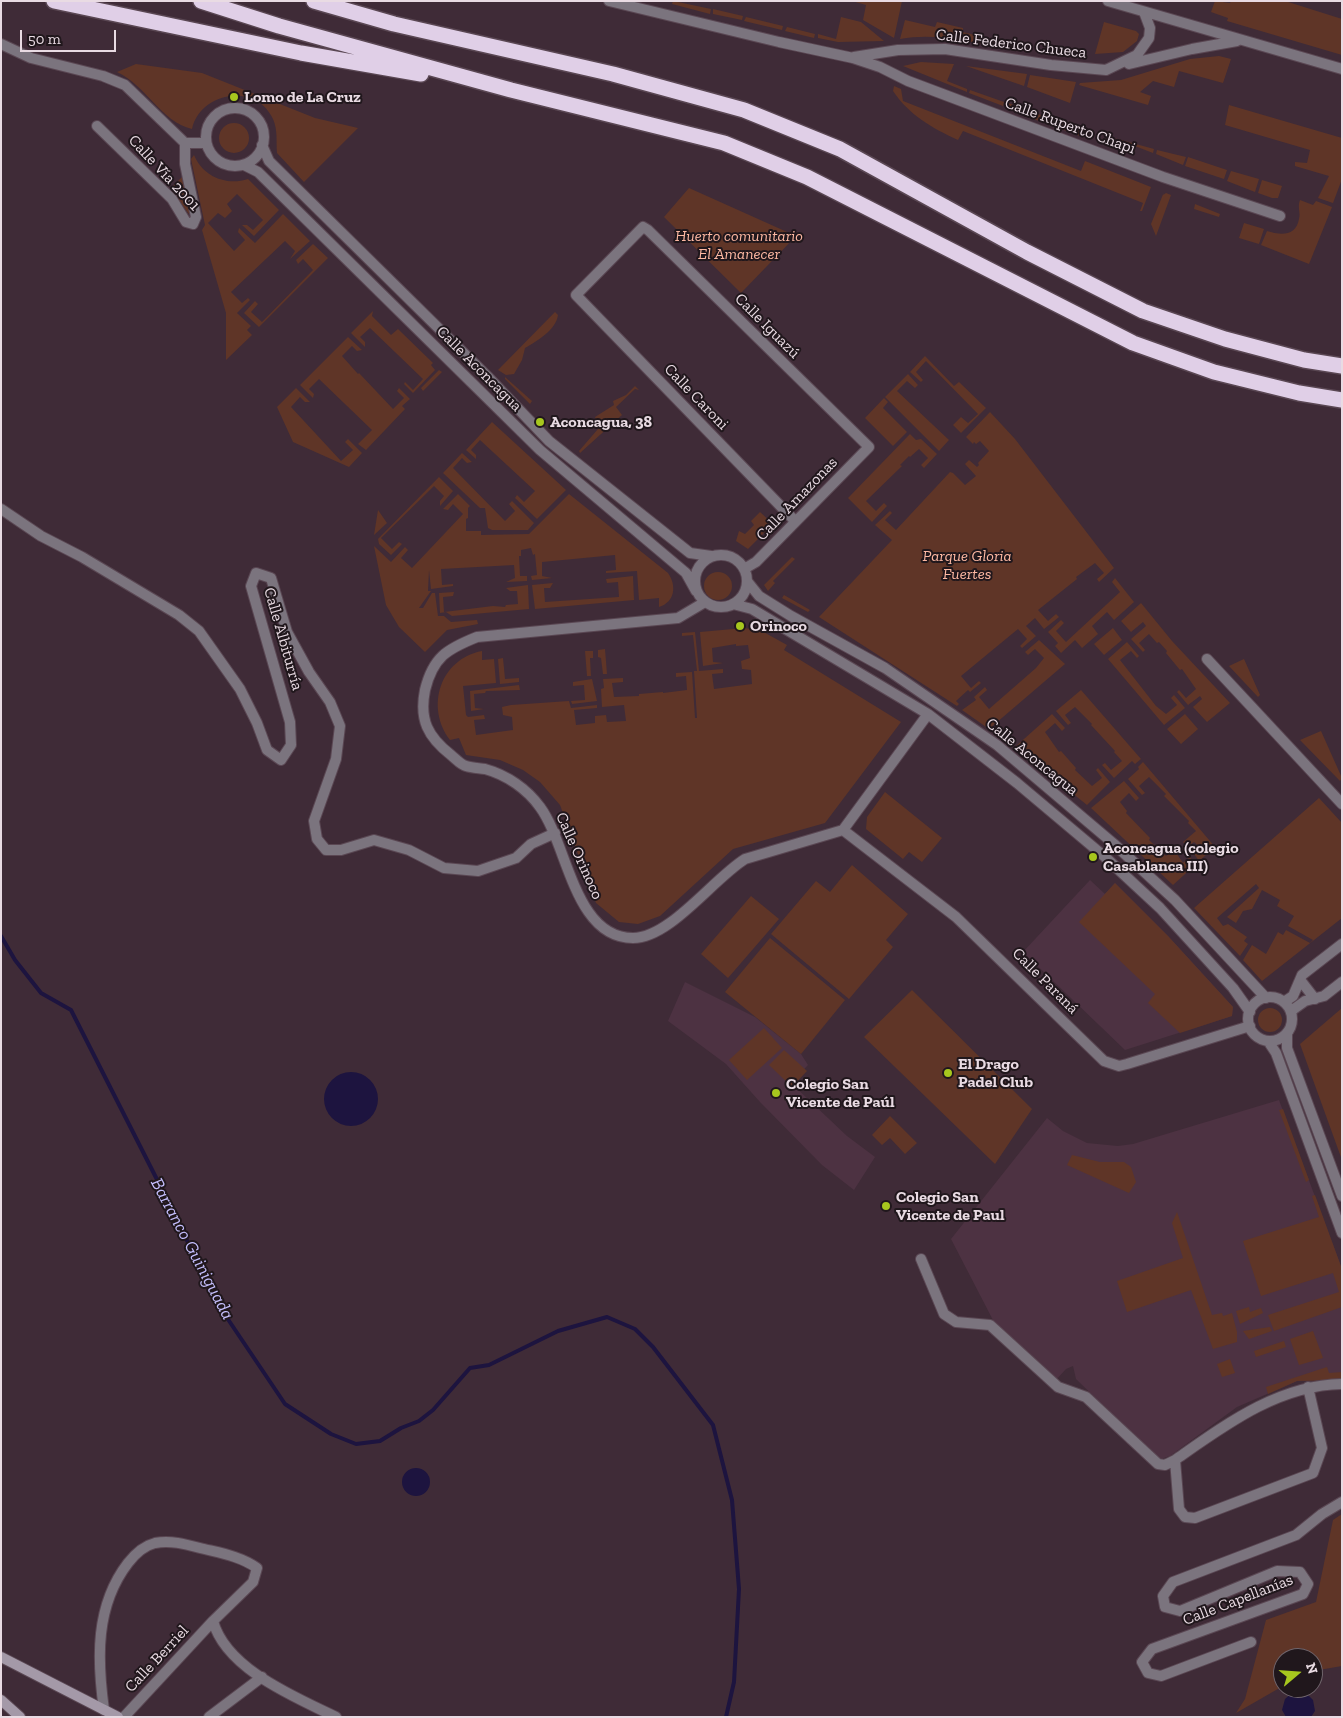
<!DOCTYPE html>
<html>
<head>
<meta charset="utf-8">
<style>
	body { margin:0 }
	#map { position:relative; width:1343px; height:1718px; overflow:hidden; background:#3f2b37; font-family:"Zilla Slab",serif }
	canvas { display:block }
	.frame { position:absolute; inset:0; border:2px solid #e9dbe3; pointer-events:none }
	.north { position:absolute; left:1273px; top:1648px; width:50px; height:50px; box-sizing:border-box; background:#20171c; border:1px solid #70656c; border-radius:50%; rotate:72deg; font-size:14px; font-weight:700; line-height:20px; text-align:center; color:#e9dbe3 }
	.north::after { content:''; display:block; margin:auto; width:18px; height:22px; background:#a7c71e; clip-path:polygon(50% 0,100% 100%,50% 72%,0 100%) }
	.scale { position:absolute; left:20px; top:30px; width:96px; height:22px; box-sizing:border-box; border:2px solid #e9dbe3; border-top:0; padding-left:6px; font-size:15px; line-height:18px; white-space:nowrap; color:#e9dbe3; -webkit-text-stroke:4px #20171c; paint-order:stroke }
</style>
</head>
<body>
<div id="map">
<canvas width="1343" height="1718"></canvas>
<div class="frame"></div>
<div class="north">N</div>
<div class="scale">50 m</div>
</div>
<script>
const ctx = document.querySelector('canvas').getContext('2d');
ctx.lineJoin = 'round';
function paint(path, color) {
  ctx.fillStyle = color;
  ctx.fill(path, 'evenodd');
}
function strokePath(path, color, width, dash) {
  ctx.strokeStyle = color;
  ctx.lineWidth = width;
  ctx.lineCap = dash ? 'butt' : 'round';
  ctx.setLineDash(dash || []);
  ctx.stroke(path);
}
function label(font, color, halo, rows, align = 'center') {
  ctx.font = font + ' "Zilla Slab",serif';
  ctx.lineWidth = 4;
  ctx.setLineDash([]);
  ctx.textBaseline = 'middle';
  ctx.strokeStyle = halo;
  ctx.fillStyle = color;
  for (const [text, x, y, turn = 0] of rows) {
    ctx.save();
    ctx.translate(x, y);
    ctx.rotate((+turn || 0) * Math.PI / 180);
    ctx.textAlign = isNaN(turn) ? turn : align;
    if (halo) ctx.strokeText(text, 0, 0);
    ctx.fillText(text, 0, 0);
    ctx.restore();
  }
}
paint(new Path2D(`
	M1090,880L1105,894L1115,883L1168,936L1233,1007L1232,1016L1125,1050L1023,952Z
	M685,982L755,1017L801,1054L808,1065L791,1083L847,1136L875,1157L854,1190L822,1165L760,1102L726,1064L668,1021Z
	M1279,1100L1342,1269V1380L1297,1381L1237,1407L1170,1456L1161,1459L1155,1456L1076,1379L1073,1366L1066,1369L1056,1380L995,1324L951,1239L1047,1118L1063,1131L1087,1143L1118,1146L1133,1144Z`), '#4d3242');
paint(new Path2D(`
	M673,1L711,9L710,14L672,4Z
	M852,1H902L894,38L863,20L866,5Z
	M1215,1L1230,3L1231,1H1285L1342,19V55L1227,21L1228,18L1211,12Z
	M713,9L743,16L742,20L713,14Z
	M746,17L783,26L782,30L744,21Z
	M841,17L861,22L884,41L838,42L818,38V34L836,39Z
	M905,20L935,27L937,22L963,28V32L994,40L993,46C963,40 931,33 900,39Z
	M1104,22L1136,31L1139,34L1137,41L1123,52L1095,54Z
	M787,27L815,34L814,38L785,31Z
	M1219,56L1231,59L1223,83L1179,71L1174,87L1153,81L1140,92L1151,96L1148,105L1079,85L1080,83L1121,80L1190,59Z
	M921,62L954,64L947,81L967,89V92L903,66Z
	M136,64L202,73L315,118L358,128L304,182L277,153C276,142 278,130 273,119C256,82 200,92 192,129C161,122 146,85 117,72Z
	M966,66L1027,74L1024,86Z
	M1030,75L1076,82L1070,103L1027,87Z
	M894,86L901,89L903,101L1081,171L1085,161L1151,187L1142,211H1140L1143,203L963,131L958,140C932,128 909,115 893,91Z
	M970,90L1004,102L1003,106L969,93Z
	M1008,103L1041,115L1039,121L1006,108Z
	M1229,105L1342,138V179L1333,203L1318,198L1329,176L1295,166V162L1307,163L1310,150L1225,125Z
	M1044,116L1082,129L1080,136L1042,122Z
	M219 138a15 15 0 1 1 30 0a15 15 0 1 1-30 0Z
	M1114,138L1154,149L1153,153Z
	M1157,150L1186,157L1183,165L1156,154Z
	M194,155C203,177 227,186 248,179L279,210L254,236L242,225H247L253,230L263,220L237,194L227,204L232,211L225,218L218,213L208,223L234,251L245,240L238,232L239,228L255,243L283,214L310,241L290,259L295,251L285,241L231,292L242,303L248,298L250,300L237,313L251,326L247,330L252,335L226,360V313L202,230L205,225L191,159Z
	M1188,157L1227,170L1224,179L1185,166Z
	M1231,171L1259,179L1255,192L1227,181Z
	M182,177L191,213L189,214L170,189Z
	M1262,180L1282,186L1278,198H1272L1258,193Z
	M689,188L796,236L741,293L664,217Z
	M1164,192L1163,195L1166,193L1171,195L1156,236L1151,224Z
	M1300,200L1313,205L1316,201L1332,207L1309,264L1261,245L1267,231C1280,235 1296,237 1299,219C1301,212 1297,208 1300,200Z
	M1195,204L1220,214L1219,217L1194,209Z
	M1244,223L1264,229L1259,244L1239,238Z
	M313,244L328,258L259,327L244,313L255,301L258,304L251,312L262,322L313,270L303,259L298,264L296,260Z
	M373,311L372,316L391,335L398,329L433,363L431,365L435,370L413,393L404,384L405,382L413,390L423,379L370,328L360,337L365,342V347L351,333Z
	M555,312L558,315C556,330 537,341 525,348L522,360L514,374L506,375L498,370Z
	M348,337L362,350L357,351L352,346L342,356L358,374L359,373L393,409L404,398L397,391L399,388L410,399L402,406L405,409L366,450L358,444L372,430L319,379L309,389L314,394L313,398L300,385Z
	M925,356L954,386L959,382L986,408L961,433L953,425L961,417L968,423L978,414L926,361L916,372L923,380L921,382L910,372Z
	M439,370L442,372L423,391L421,388Z
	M908,374L918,385L915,388L907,381L897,391L949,440L939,451L885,397Z
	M505,377L532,401L530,404L505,379Z
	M635,386L639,390L635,389L616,407L622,415L580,453L579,451L598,429L595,417L614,405L613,401L626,395Z
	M296,388L310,402H305L300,397L291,407L341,461L353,450L345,442L348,439L362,453L349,467L293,442L277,407Z
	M884,398L888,402L883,408L907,432L893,446L865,418Z
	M990,412L1015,439L1114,568L1099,582L1097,579L1104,573L1095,563L1076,577L1077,579L1038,610L1048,621L1056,614L1059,617L1044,629L1035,618L1026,626L1036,636L1022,648L1020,646L1027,639L1018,629L961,676L971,688L979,681L981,683L970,692L968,690L956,701L959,704L957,706L819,617L892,540L875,525L890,511L892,513L885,520L896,530L950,472L953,473L965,485L976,476L965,464L969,460L977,467L979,465L978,463L989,451L980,441L976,444L974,442L973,444L966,437Z
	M492,422L566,490L537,519L515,498L517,495L524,502L535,491L480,440L471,450L476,455V459L466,450Z
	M910,434L916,440L921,439L937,454L924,468L921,465L928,458L919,449L910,457L909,456L900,465L902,466L866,501L876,511L884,503L887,506L872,522L848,498Z
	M462,453L472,462L467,463L462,458L453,468L505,521L515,511L509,504L512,501L534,523L528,530H492L488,528L485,508H480L443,473Z
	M439,477L453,491L440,506V501L444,496L434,486L381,538L392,549L399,542L402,544L391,555L379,544L378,539Z
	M458,494L470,506L468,508V518L466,519V531H481V535L529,534L569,494L668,573C677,586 675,602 659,607V598L639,600L637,571L606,573V571L616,570L615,555L542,562V576L552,578L532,580L531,576L537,575L535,554L533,555L531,548L521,550V556H519L520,576H527V581L506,582L515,578L514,565L441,569L442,585L453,584V586L431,589L429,570L428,591H431L419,608H423L432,593H435L438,616H444L451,622L477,620L478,624L447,630L425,652L399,627L386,605L374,546L391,562L405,547L408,550L401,558L412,568L463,514L453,504L448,510L443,509Z
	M378,510L387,523L374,535Z
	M760,512L773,524L748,549L736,541L739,531L745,534L754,525L751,521Z
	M792,557L795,559L773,581L775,583L768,591L764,585Z
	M704 586a14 14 0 1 1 28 0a14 14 0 1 1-28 0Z
	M633,576L634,600L535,609L532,585L553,583L550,588H544L545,602L619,597L618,582L607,583L606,579Z
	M1115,578L1134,602L1114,620L1107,612L1092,626L1098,634L1082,648L1075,640L1061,653L1055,646L1058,643L1048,632L1061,620L1064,623L1056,631L1066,642L1120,592L1112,582Z
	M528,585L529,609L452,616L446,612L440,613L439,593L454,592L453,596L443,597L444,612L493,606L505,607L506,605L518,604L517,591H510L506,588Z
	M784,595L810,610L808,612L782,598Z
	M1141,603L1172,641L1230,703L1207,722L1193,707L1202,699L1200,696L1188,705L1177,692L1179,690L1186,698L1196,689L1182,669L1180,670L1166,653L1167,651L1159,642L1157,643L1149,634L1139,643L1145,650L1143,652L1131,639L1146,626L1143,622L1131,632L1121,621Z
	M744,628L760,630L787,645L784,650L901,722L825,823L733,849L660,916L638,924L619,922L596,903L560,805L540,782L523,770L500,760L466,755L459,738L450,740C425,707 440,659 482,651V660L494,659L496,683L463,686L466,715L468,717L484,715L485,719L474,720L476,735L513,730L512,717L503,715L502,707L511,705L569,701L571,708L597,705V708L574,710L576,725L595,723V716L606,715L607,722L626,721L624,705L602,707L601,689L604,688L603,679L623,678V682L612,683L614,697L639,696V694L663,692V693L687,690L686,676L676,677V673L692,672L695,718H697L694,671H697L693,635L682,636V633L695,632L699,671L723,669V673L712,674L714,689L752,684L751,670L742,669L741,661L750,658L748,645L736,646V644L712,648L713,662L723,663L703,666L700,632Z
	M1113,628L1122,640L1104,655L1094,644Z
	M1039,640L1065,664L989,729L962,710L976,700L974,697L985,687L987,690L979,697L989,709L1036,668L1044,658L1035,649L1028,655L1025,652Z
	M1127,642L1139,656L1137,658L1131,651L1120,660L1156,706L1166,714L1177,705L1171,698L1174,695L1185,708L1164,725L1108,659Z
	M605,649L607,674H603L601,658L598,657V650Z
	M585,651H593V658H590L591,676H587Z
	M503,658L505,679L519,678V682L500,684L498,659Z
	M1244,659L1260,695L1258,697L1229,666Z
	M592,679L597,701L572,704L571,701L585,700L584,685L573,686V682Z
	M519,685L520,690L486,691L485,693L474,694L475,708L484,709L471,711L470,691Z
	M1081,690L1141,759L1135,764L1132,761L1114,778L1102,765L1105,763L1111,770L1122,761L1114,752L1115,751L1091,725L1092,724L1075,707L1065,715L1071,723L1068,725L1056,711Z
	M1052,714L1065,728L1062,731L1055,723L1045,732L1059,752L1061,751L1076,768L1075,770L1092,786L1102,778L1096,770L1098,768L1110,782L1087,805L1015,747Z
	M1185,714L1198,729L1181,744L1167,729Z
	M1321,731L1342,778L1340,781L1300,740Z
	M1143,762L1215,847L1199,861L1194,854L1201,848L1194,842L1187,847L1183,842L1196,831L1188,823L1189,821L1164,796L1166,794L1149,777L1139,786L1145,793L1142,795L1128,779L1139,769L1138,767Z
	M1124,781L1139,798L1136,801L1129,793L1120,802L1127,811L1126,813L1150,838L1149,840L1166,856L1179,845L1183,850L1177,854L1183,863L1190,857L1195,865L1173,885L1091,808Z
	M885,792L942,838L922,862L909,852L903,859L866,829L867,817Z
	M1319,798L1342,823V918L1262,981L1243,960L1252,945L1266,954L1278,932L1283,935L1286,930L1310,943L1313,940L1288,926L1294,916L1277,906L1280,900L1262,890L1252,909L1243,911L1236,923L1227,917L1259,888L1256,884L1217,918L1223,926L1228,924L1247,937L1244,941L1248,944L1240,956L1194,908Z
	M852,865L908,914L886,940L893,947L849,999L771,934L816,881L830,892Z
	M1115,883L1168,936L1233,1007L1232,1016L1180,1033L1148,1003L1155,994L1079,922Z
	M751,896L779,919L728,978L701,954Z
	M770,938L845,1000L801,1054L725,992Z
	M912,990L1032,1109L995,1164L864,1037Z
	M1342,1008V1160L1300,1044Z
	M1258 1020a12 12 0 1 1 24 0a12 12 0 1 1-24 0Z
	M764,1028L782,1048L747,1080L729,1060Z
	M784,1050L807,1071L792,1087L769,1065Z
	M1283,1109L1309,1180L1306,1182L1279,1110Z
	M890,1116L917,1143L905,1154L890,1138L882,1145L872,1135Z
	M1072,1155L1100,1162H1124L1131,1167L1136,1182L1129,1193L1067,1165Z
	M1315,1195L1342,1269V1307L1274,1331L1268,1315L1339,1292L1333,1273L1261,1296L1243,1241L1319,1217L1337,1271L1312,1196Z
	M1177,1212L1212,1315L1222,1313L1223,1316L1232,1313L1237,1332V1342L1213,1349L1191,1290L1127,1312L1117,1281L1183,1258L1172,1223Z
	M1249,1307L1250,1312L1261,1308L1263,1313L1240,1324L1236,1311Z
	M1270,1327L1272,1331L1249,1339L1243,1331Z
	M1313,1331L1323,1358L1299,1365L1290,1339Z
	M1284,1341L1286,1347L1256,1357L1254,1351Z
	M1230,1359L1235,1373L1222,1377L1217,1364Z
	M1327,1367L1329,1373L1342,1372V1380L1297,1381L1268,1394L1266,1387Z
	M1342,1514V1666L1313,1671V1658H1283V1686L1236,1713L1245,1699L1266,1620L1316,1602L1333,1520Z`), '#5f3527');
paint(new Path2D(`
	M324 1099a27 27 0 1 1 54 0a27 27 0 1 1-54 0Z
	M402 1482a14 14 0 1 1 28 0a14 14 0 1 1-28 0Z
	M1293,1692H1305L1313,1700L1315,1711L1311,1717H1286L1282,1710L1285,1699Z`), '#1d143f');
strokePath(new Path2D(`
	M1,936L15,960L41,993L71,1010L175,1215L215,1300L285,1404L331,1434L356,1444L380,1441L401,1428L419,1421L433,1410L470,1368L489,1365L558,1331L607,1317L635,1329L653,1347L713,1425L732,1500L739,1589L734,1682L726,1717`), '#1d143f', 4);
const street = new Path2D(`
	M609,1L779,42L853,58L880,67L908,81L1163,177L1280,216
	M1108,1L1342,69
	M1,44L31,58L103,76L125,85L185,143H206
	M854,57L898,50L945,49L1051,65L1106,70L1137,55L1149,38L1150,28L1144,12
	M1129,64L1192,49L1237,41
	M206 137a29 29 0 1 1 58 0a29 29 0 1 1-58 0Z
	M97,126L172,199L186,222L193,224L196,217L185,164V143
	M262,145L269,161L487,376L549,441L690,553L711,556
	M244,165L258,172L540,450L686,573L696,591
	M1,509L41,536L82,557L179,615L199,631L240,689L257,723L267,750L281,760L291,745L290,722L251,586L256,573L271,578L287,632L309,672L330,702L340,726L336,759L314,821L317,839L326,850H341L374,840L409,850L444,868L478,871L516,858L531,844L555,833
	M695 581a26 26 0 1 1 52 0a26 26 0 1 1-52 0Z
	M744,569L756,562L869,447L648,230L643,227L576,295L795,521
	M747,581L759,596L791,616L885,668L997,745L1114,844L1175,900L1266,998
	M705,602L678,618L477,637C447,649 433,657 425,690C419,720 428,737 451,755C456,759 461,765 466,766C472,768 479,768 485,769C507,775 527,789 540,807C568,845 574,938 633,938C670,938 713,879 745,859L843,830L928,714
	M733,604L752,609L928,714L1017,783L1105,857L1160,908L1233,988L1250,1012
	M1207,659L1342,804
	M843,830L956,917L1104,1061L1119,1066L1127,1064L1250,1026
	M1301,981L1315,999
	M1248 1019a22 22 0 1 1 44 0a22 22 0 1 1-44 0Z
	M1284,1002L1293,996L1302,975L1342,944
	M1291,1011L1305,1001L1324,996L1342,982
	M1287,1034V1048L1342,1196
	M1268,1041L1276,1053L1342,1233
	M921,1259L944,1314L956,1322L990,1325L1058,1387L1086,1397L1158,1464L1165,1465L1175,1460C1225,1425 1278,1385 1342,1384
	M1175,1460L1179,1509L1185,1517L1195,1518L1313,1473L1322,1448L1308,1387
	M1251,1642L1161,1676L1148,1673L1142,1662L1152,1649L1303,1594L1308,1584L1300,1572L1277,1571L1180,1611L1165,1607L1163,1596L1173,1582L1296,1535L1322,1514L1342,1502
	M104,1710C97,1659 95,1606 128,1563C135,1554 143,1546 155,1543C170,1540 185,1544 200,1548C220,1553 240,1556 257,1568L253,1582L213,1621C226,1669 295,1697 336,1717
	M124,1717L213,1621
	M209,1717L262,1677`);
const secondary = new Path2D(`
	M1,1657L118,1717
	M1,1700L20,1717`);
const highway = new Path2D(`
	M54,1L301,53L421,74
	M201,1L279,26L511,90L724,143L807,177L1133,343L1214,372L1299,393L1342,400
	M314,1L394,24L613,74L744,110L840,149L1027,252L1143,311L1225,339L1304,360L1342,366`);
strokePath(street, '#5a4753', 12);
strokePath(secondary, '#5a4753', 12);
strokePath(highway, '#5a4753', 18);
strokePath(street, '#7b747e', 10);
strokePath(secondary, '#a499a8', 10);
strokePath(highway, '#e0cfe7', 15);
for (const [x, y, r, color] of [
	[234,97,5,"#a7c71e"],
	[540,422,5,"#a7c71e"],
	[740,626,5,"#a7c71e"],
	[1093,857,5,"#a7c71e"],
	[948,1073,5,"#a7c71e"],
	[776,1093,5,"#a7c71e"],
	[886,1206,5,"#a7c71e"]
]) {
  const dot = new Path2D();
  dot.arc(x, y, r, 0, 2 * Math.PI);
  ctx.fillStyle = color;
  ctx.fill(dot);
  strokePath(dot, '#20171c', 2);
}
label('16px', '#e9dbe3', '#20171c', [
	["Calle Federico Chueca",1011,44,7],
	["Calle Ruperto Chapi",1070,126,20],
	["Calle Vía 2001",164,173,47],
	["Calle Iguazú",767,326,45],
	["Calle Aconcagua",479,369,45],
	["Calle Caroni",696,397,46],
	["Calle Amazonas",797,499,-46],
	["Calle Albiturría",283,639,74],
	["Calle Aconcagua",1032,757,39],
	["Calle Orinoco",579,856,66],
	["Calle Paraná",1045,981,45],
	["Calle Capellanías",1238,1600,-21],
	["Calle Berriel",157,1659,-47]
]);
label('bold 16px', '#e9dbe3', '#20171c', [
	["Lomo de La Cruz",244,97],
	["Aconcagua, 38",550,422],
	["Orinoco",750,626],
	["Aconcagua (colegio",1103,848],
	["Casablanca III)",1103,866],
	["El Drago",958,1064],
	["Padel Club",958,1082],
	["Colegio San",786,1084],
	["Vicente de Paúl",786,1102],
	["Colegio San",896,1197],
	["Vicente de Paul",896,1215]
], 'left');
label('italic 16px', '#feb9a3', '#20171c', [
	["Huerto comunitario",739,236],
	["El Amanecer",739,254],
	["Parque Gloria",967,556],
	["Fuertes",967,574]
]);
label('italic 18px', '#c4befc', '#20171c', [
	["Barranco Guiniguada",192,1249,62]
]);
</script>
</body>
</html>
